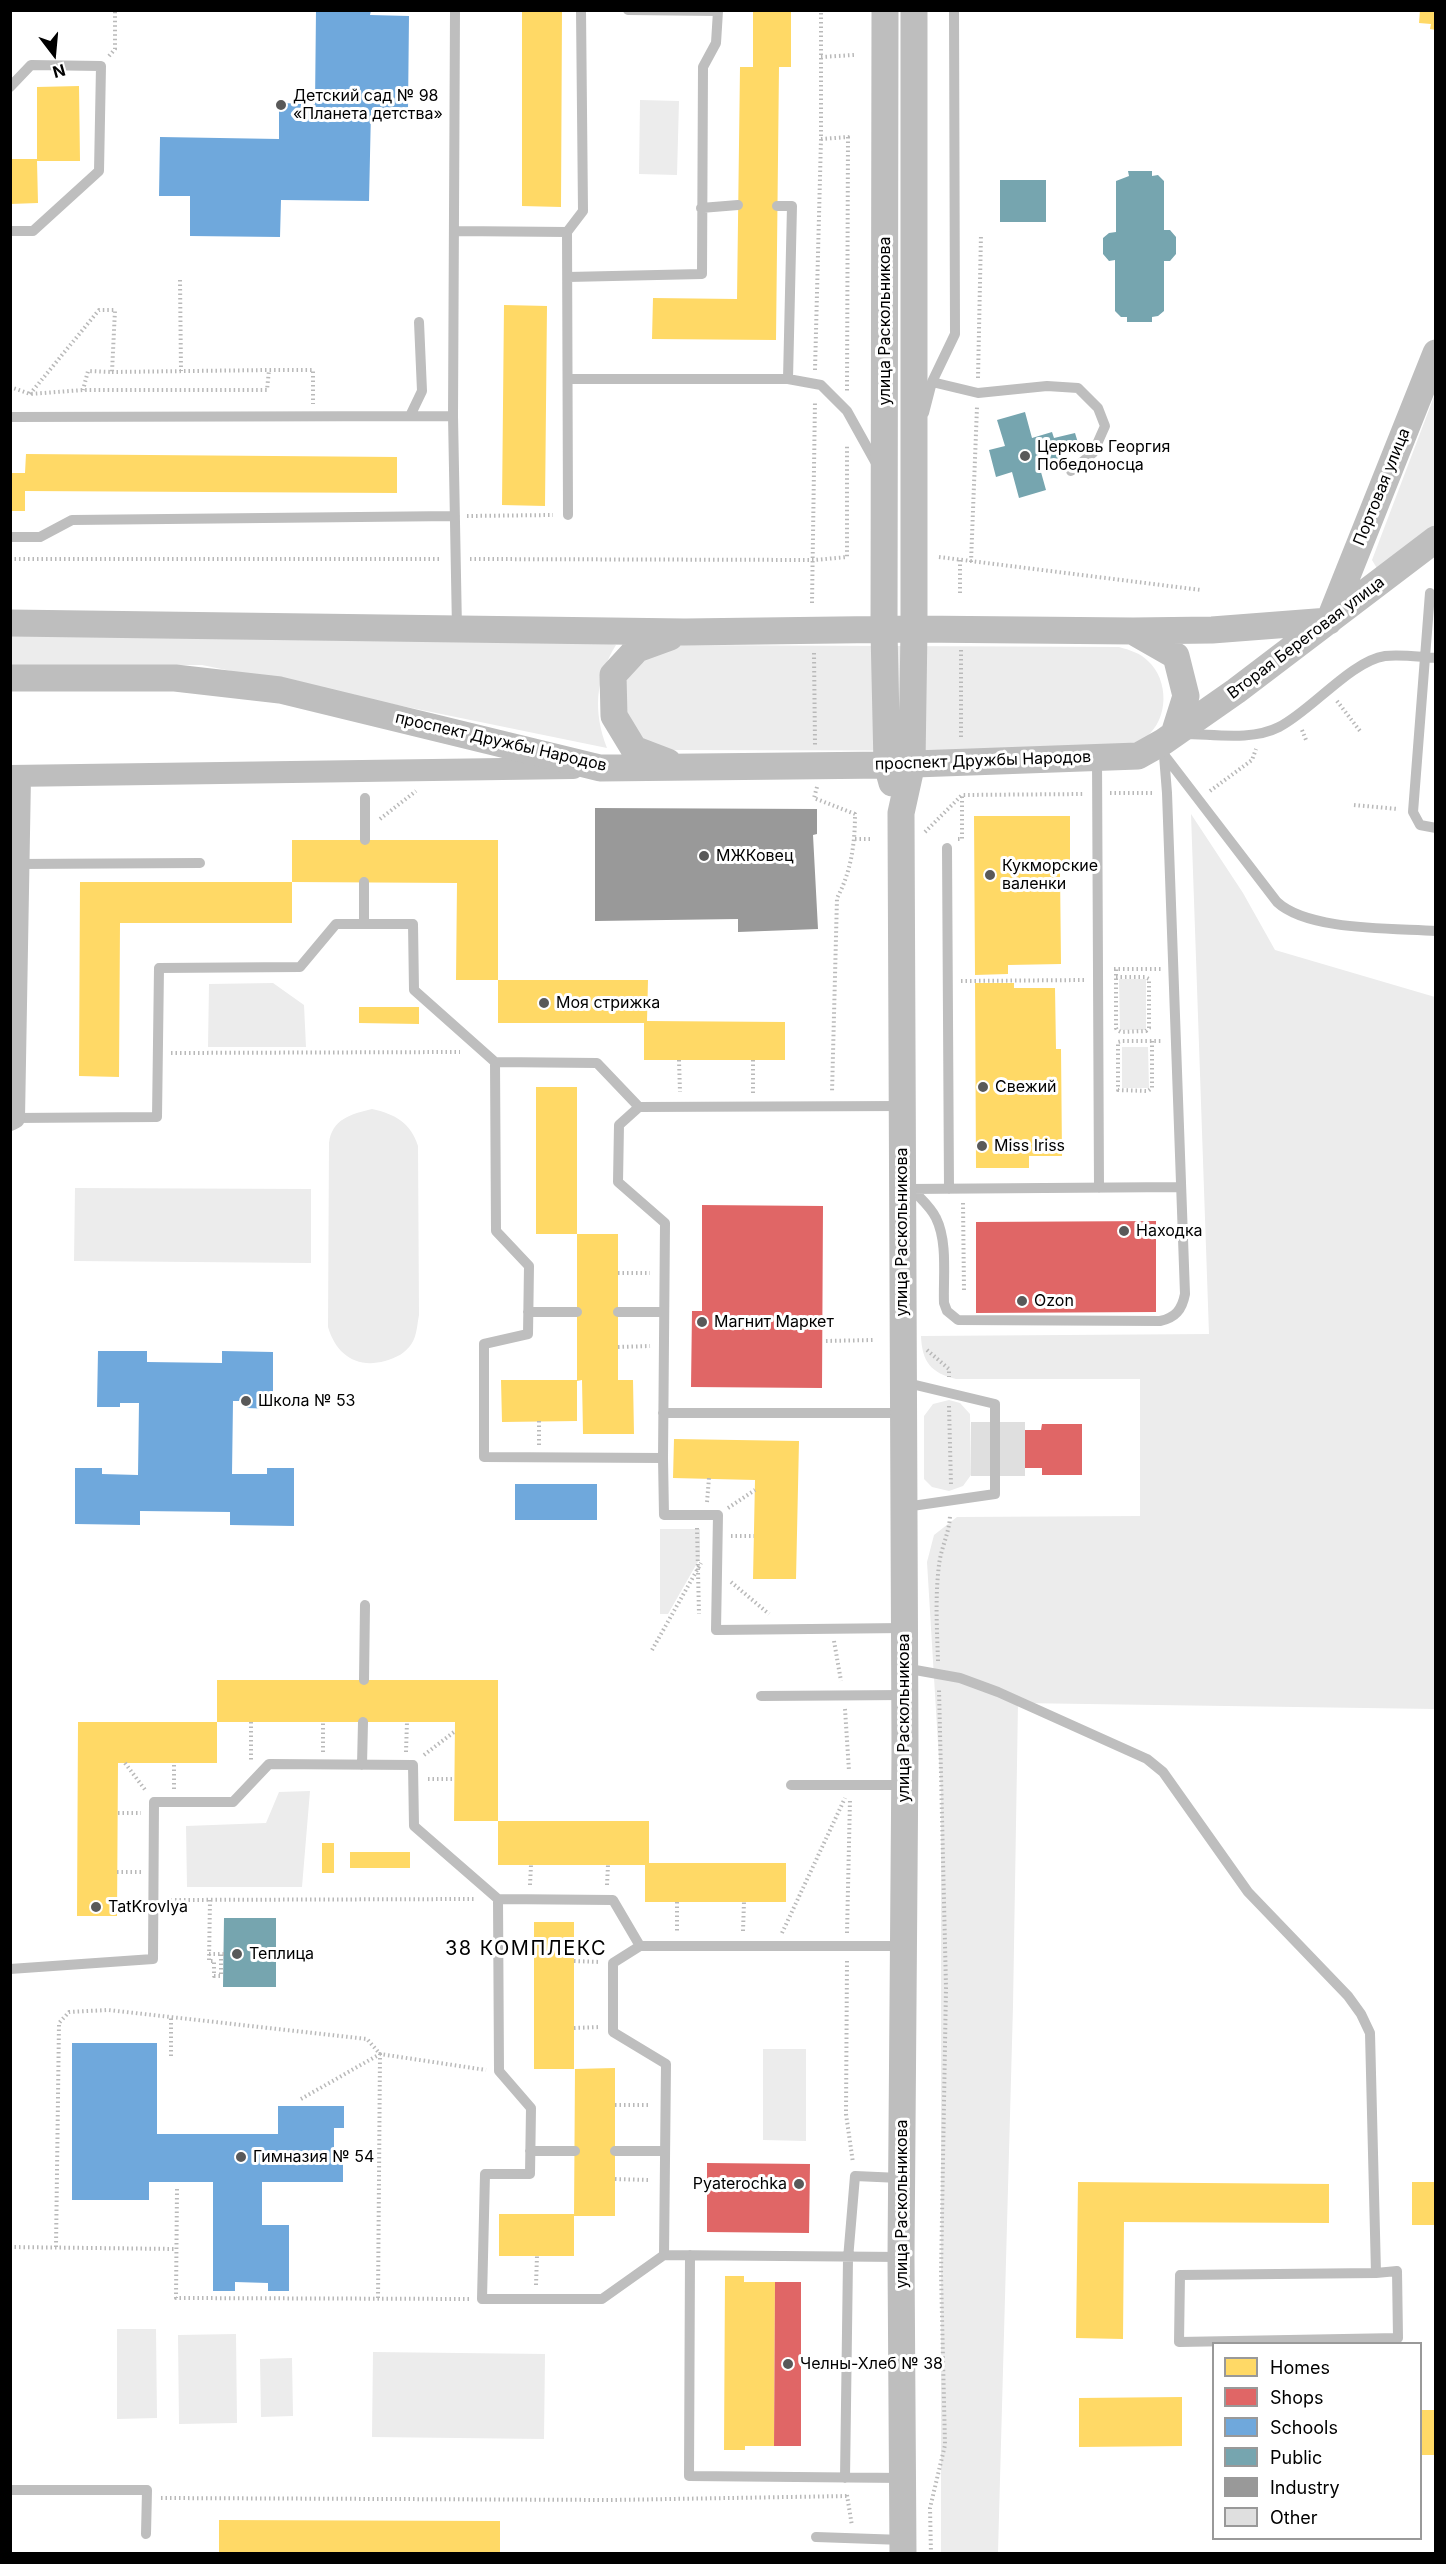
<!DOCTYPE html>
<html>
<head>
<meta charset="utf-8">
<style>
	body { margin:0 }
	#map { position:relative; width:1446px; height:2564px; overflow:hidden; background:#fff; font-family:Inter,sans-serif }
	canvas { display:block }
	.frame { position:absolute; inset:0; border:12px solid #000; pointer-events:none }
	.legend { position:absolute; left:1212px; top:2342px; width:210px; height:198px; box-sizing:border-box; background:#fff; border:2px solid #999; margin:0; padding:8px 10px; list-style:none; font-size:18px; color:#000 }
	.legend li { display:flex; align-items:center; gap:12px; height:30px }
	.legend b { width:30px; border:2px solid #999 }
	.north { position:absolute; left:24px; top:24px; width:60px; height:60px; -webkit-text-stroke:4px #fff; paint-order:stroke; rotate:164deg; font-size:16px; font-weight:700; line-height:24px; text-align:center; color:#000 }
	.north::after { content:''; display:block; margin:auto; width:21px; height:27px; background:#000; clip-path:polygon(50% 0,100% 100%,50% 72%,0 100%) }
</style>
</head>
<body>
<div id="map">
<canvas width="1446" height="2564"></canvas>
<div class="frame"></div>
<ul class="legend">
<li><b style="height:16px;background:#ffd966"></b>Homes</li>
<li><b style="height:16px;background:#e06666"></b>Shops</li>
<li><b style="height:16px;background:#6fa8dc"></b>Schools</li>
<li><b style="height:16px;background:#76a5af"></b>Public</li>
<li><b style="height:16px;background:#999"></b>Industry</li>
<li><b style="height:16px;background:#dfdfdf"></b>Other</li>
</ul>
<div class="north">N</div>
</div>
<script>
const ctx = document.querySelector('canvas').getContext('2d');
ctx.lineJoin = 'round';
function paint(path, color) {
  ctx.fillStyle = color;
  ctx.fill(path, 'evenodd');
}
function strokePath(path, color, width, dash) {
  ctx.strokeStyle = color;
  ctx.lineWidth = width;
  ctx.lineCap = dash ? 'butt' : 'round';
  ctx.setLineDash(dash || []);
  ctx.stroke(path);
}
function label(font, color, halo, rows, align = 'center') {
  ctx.font = font + ' Inter,sans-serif';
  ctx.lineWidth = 6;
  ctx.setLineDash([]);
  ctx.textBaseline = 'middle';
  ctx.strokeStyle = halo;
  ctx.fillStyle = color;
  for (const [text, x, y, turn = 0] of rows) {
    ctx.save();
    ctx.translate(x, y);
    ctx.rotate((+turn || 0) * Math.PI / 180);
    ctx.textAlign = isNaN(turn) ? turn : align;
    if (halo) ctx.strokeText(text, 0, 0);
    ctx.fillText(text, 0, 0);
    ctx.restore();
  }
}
paint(new Path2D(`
	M640,100L679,101L677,175L639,174Z
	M1435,394V525L1378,570L1372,560Z
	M11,635L586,637L616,645C595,679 593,712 607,748L202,665H11Z
	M666,645L1119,647C1130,650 1140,653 1148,661C1169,680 1169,719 1146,737C1135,745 1120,748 1107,751L672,750L644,743L627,717L625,683L636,664Z
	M1191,814L1243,893L1275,950L1435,997V1709L1018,1703L1013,2006L998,2552L1002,2553H941V1793L927,1562L934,1535L957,1517L1140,1516V1379H956C931,1373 922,1362 921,1336L1209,1334Z
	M1119,979H1146V1030H1120Z
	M273,983L304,1005L306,1047H208L209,984Z
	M1122,1047H1148L1149,1088H1122Z
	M372,1109C395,1114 411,1123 418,1146L419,1315C417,1325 417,1335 412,1343C406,1353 396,1358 385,1361C356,1369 336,1354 328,1327L329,1143C332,1119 351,1114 372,1109Z
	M75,1188L311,1189V1263L74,1261Z
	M949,1400L960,1403L970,1414L971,1475L963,1486L949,1491L932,1487L924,1479V1416L933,1404Z
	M660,1529H700V1558L668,1614H660Z
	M310,1791L302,1887H187L186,1826L266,1823L279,1792Z
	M763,2049H806V2141L763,2140Z
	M117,2329H156L157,2418L117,2419Z
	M236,2334L237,2423L179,2424L178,2335Z
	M373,2352L545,2354L544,2439L372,2437Z
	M292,2358L293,2416L261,2417L260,2359Z`), '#ececec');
paint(new Path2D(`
	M522,10H562L561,207L522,206Z
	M753,10H791V67H779L776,340L652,339L653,298L737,299L740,67H753Z
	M1420,10H1436V30L1430,29L1431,24L1419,23Z
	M79,86L80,161H37L38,203L10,204V159H37V87Z
	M504,305L547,306L545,506L502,505Z
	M26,454L397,457V493L25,491V511H10V473H25Z
	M630,812V870H599L600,813Z
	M974,816H1070V872H1060L1061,964L1008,965V974L975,975Z
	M292,840H498V980H648L647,1021L785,1022V1060H644V1023H498V980H456L457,883L292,882Z
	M80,882H292V923H120L119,1077L79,1076Z
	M975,983H1014V988H1055L1056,1049H1061L1062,1156H1029V1168H976Z
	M359,1007H419V1024L359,1023Z
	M536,1087H577V1234H536Z
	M577,1234H618V1380H633L634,1434H583L582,1380L577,1381Z
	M501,1380H577V1421L502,1422Z
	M674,1439L799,1441L796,1579H753L755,1480L673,1478Z
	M217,1680H498V1821H454L455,1722H217Z
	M78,1722H217V1763H118L117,1916H77Z
	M498,1821H649V1863H786V1902H645V1865H498Z
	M322,1843H334V1873H322Z
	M350,1852H410V1868H350Z
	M534,1922H574V2069H534Z
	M615,2068V2216H574L575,2069Z
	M1078,2182L1329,2184V2223L1124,2222L1123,2339L1076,2338Z
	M1412,2182H1436V2225H1412Z
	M499,2214H574V2256H499Z
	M725,2276H744V2282H775L774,2446H745V2450H724Z
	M1182,2397V2446L1079,2447V2398Z
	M1420,2410H1436V2455H1420Z
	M219,2520L500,2521V2554H219Z`), '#ffd966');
paint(new Path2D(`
	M702,1205L823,1206L822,1388L691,1387L692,1311H702Z
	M1156,1221V1312L976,1313V1222Z
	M1042,1424H1082V1475H1042V1468H1024L1025,1430H1041Z
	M707,2163L810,2164L809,2233L707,2232Z
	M775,2282H801V2446H774Z`), '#e06666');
paint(new Path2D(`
	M316,10H371L370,15L409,16L408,110H371L369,201L281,200L280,237L190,236V196H159L160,137L279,139V103L315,104Z
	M98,1351H147V1362L222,1363V1351L273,1352V1409L247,1408V1401H233L232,1474H267V1468H294V1526L230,1525V1512L140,1511V1525L75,1524V1468H102V1474L138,1475L139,1403H120V1407H97Z
	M515,1484H597V1520H515Z
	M72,2043H157V2134H278V2106H344V2128H334V2159H343V2182H262V2225H289V2291H268V2283L235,2282V2291H213V2182H149V2200H72Z`), '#6fa8dc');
paint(new Path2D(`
	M1128,171H1152V176L1158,175L1164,181V230H1170L1176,237V254L1170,261H1164V311L1158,316L1152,317V322H1127V317H1121L1115,311V260L1109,261L1103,254V238L1109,233L1116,232V181L1129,176Z
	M1000,180H1046V222H1000Z
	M1025,412L1032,438L1052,432L1054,438L1075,433L1079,446L1058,452L1060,459L1039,465L1046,490L1019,498L1012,472L996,477L989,450L1005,446L997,420Z
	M224,1918H276V1987H223Z`), '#76a5af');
paint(new Path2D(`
	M595,808L817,809V834L813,835L818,929L738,932V919L595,921Z`), '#999');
paint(new Path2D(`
	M971,1422H1025V1476H971Z`), '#dfdfdf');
strokePath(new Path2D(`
	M109,56L115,49V10
	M821,57L854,55
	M821,139L848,137L847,391
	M180,280L181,371
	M815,370L821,139V10
	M112,372L269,370
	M978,378L981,234
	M10,387L30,394L83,390H267L269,370H313V404
	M30,394L99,310H115L112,372L88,371L83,390
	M467,516L553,515
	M939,557L1201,590
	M10,559H442
	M470,559L815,560L847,557V444
	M960,560V593
	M971,562L977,407
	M812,603L815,401
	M961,650V739
	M814,653L815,745
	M1337,701L1360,731
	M1302,730L1306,740
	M817,787L814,798L855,814C855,844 851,872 837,898L832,1093
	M1210,791L1252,760L1256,749
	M1110,793H1153
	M1354,805L1398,809
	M380,819L416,791
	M925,832L962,795L1084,794
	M855,839H871
	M958,839H962V795
	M1114,969H1161
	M1116,977H1145L1149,979V1028L1146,1031L1121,1032L1117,1030L1116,1028V969
	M961,981L1085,980
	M1152,1041V1088L1148,1091L1118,1090V1042L1122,1041H1163
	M171,1053L460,1052
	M679,1060L680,1092
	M753,1060V1093
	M963,1203L964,1291
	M618,1273H650
	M826,1341L873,1340
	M618,1347L650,1346
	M927,1350L949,1369V1377
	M949,1406L951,1485
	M539,1421V1445
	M707,1502L709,1478
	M728,1508L755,1490
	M697,1528L699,1614
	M731,1536H754
	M731,1582L769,1614
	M834,1641L841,1681
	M652,1650L701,1563
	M938,1661C937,1629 935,1597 939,1565C941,1547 950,1532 950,1514
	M845,1709L849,1771
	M251,1722V1760
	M323,1752V1722
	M406,1752L407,1722
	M424,1755L454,1732
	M125,1763L146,1791
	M428,1779H454
	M174,1789V1763
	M118,1813H141
	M117,1872H141
	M530,1885L531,1865
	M607,1885L608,1865
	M166,1900L474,1899
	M210,1900L209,1961H214V1976H221V1954
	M677,1902V1931
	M743,1931L744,1902
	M782,1933L845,1798
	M847,1933L850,1799
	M209,1954H224
	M574,1961L600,1962
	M847,1961L846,2114L853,2163
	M574,2028L600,2027
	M171,2056V2017
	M301,2099L380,2054L486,2070
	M615,2105H650
	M615,2179L650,2180
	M177,2189L176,2298L470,2299
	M10,2247L176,2249
	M56,2247L59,2023L69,2012L108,2010L367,2039L380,2054L378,2300
	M536,2285L537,2256
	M847,2495L852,2526
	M161,2498L612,2500L848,2496
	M931,2554L930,2508L945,2445L941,2274L946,1987L939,1689`), '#b9b9b9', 4, [1.5, 3]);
strokePath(new Path2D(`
	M10,87L31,65L101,66L99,171L33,231H10
	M701,208L738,205
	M454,231L567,232L568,515
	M567,232L583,211L581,10
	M568,277L702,274L703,67L716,43L718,11L628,10
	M569,379H788L792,206H777
	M788,379L821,385L847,411L877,465
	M932,382L978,393L1047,386L1078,388L1098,408L1105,426L1093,453L1071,471
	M924,413L932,382L955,334L954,10
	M410,416L422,391L419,322
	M453,416L455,10
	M10,417L453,416L457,629
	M10,537H40L72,520L455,516
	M1430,593L1413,812L1420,825L1436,828
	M1184,734C1213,734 1252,741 1279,727C1311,711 1351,661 1385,656C1401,654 1419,657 1436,658
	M1165,756L1277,902C1308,931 1393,928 1436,931
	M1097,758L1099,1188
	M365,840V798
	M947,848L949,1189
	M17,864L200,863
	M364,924V882
	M495,1062L496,1231L529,1266L528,1334L484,1344V1457L663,1458L665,1223L618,1182L619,1125L639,1107
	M14,1118L157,1117L159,968L300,967L336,924H413L414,990L495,1062L597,1063L639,1107L901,1106
	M908,1189L1181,1187
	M912,1189C920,1198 931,1207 936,1218C948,1242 943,1278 944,1303L947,1311L958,1320L1160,1321C1175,1318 1182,1310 1185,1294L1167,793L1163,743
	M528,1312H577
	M618,1312H664
	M903,1382L995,1404V1494L905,1507
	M663,1413H902
	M663,1458L664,1515H718L716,1630L904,1628
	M904,1668L960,1678L998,1692L1147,1759L1163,1772L1248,1892L1348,1996L1361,2014L1370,2033L1376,2273L1180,2275L1179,2342L1398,2338L1397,2271L1376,2273
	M364,1680L365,1605
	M761,1696L904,1695
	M362,1765L363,1722
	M791,1785H904
	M498,1899L499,2071L531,2108L530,2174H485L482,2299H602L664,2255L666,2064L613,2032V1963L640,1946
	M10,1969L153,1959L154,1802H233L269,1764L413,1765L414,1826L498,1899L613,1900L640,1946H903
	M530,2151H575
	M615,2151H665
	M664,2255L901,2257
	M690,2255L689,2476L903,2478
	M845,2478L848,2259L855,2176L900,2178
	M10,2490H147L146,2534
	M816,2537L903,2540`), '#bebebe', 10);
strokePath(new Path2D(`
	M10,776L573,768
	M10,1120L14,1118L20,776`), '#bebebe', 22);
strokePath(new Path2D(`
	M885,10L884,631L887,765L892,783
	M10,623L685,632L914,629L1133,631L1212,630L1329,621L1436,353
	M1134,632L1176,656L1186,696L1174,734
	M10,678H175L280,690L600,768L887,765L1138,756L1163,742L1236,691L1436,539
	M668,762L634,749L614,716L613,675L637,649L670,637
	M903,2554L901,2257L905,1751L901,813L912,763L914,629V10`), '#bebebe', 27);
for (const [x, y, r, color] of [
	[281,105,6,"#595959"],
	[1025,456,6,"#595959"],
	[704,856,6,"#595959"],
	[990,875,6,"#595959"],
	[544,1003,6,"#595959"],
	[983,1087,6,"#595959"],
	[982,1146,6,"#595959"],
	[1124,1231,6,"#595959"],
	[1022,1301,6,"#595959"],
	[702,1322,6,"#595959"],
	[246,1401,6,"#595959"],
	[96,1907,6,"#595959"],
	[237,1954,6,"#595959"],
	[241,2157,6,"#595959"],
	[799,2184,6,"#595959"],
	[788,2364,6,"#595959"]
]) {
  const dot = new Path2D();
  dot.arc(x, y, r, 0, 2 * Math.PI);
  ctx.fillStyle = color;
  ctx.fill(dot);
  strokePath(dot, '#fff', 2);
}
label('16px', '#000', '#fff', [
	["Детский сад № 98",293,96],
	["«Планета детства»",293,114],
	["Церковь Георгия",1037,447],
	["Победоносца",1037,465],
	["МЖКовец",716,856],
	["Кукморские",1002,866],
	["валенки",1002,884],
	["Моя стрижка",556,1003],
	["Свежий",995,1087],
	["Miss Iriss",994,1146],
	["Находка",1136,1231],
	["Ozon",1034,1301],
	["Магнит Маркет",714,1322],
	["Школа № 53",258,1401],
	["TatKrovlya",108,1907],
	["Теплица",249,1954],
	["Гимназия № 54",253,2157],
	["Pyaterochka",787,2184,"right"],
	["Челны-Хлеб № 38",800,2364]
], 'left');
label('16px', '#000', '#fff', [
	["улица Раскольникова",885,321,-90],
	["Портовая улица",1382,487,-68],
	["Вторая Береговая улица",1306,638,-37],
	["проспект Дружбы Народов",501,742,13],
	["проспект Дружбы Народов",983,761,-2],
	["улица Раскольникова",902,1232,-90],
	["улица Раскольникова",904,1718,-90],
	["улица Раскольникова",902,2204,-90]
]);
ctx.letterSpacing = '1.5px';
label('20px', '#000', '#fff', [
	["38 КОМПЛЕКС",526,1949]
]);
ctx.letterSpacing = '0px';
</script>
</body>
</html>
